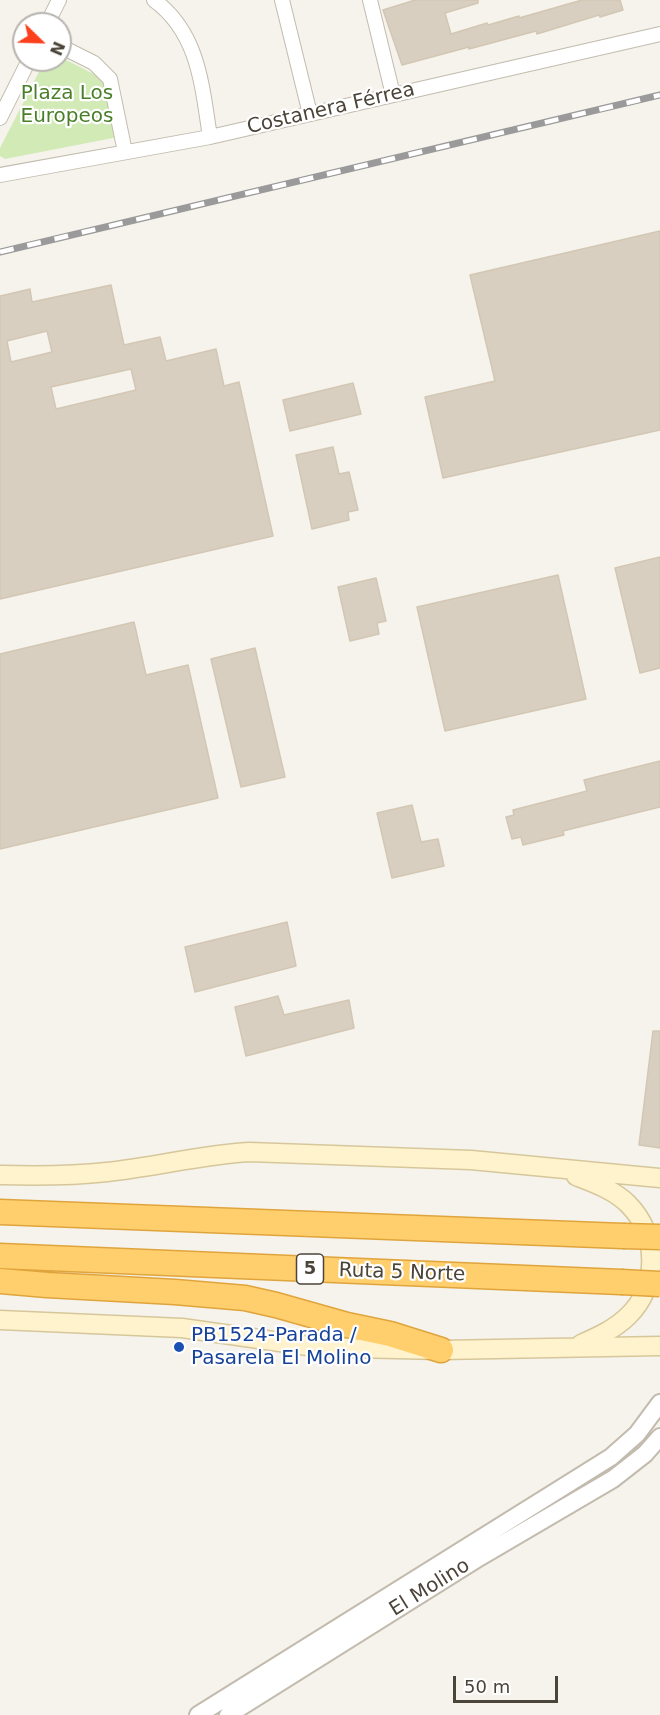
<!DOCTYPE html>
<html>
<head>
<meta charset="utf-8">
<style>
	body { margin:0 }
	#map { position:relative; width:660px; height:1715px; overflow:hidden; background:#f6f3ec; font-family:"DejaVu Sans",sans-serif }
	canvas { display:block }
	.north { position:absolute; left:12px; top:12px; width:60px; height:60px; box-sizing:border-box; background:#fff; border:2px solid #b7b4b0; border-radius:50%; rotate:113deg; font-size:16px; font-weight:700; line-height:24px; text-align:center; color:#4b4439 }
	.north::after { content:''; display:block; margin:auto; width:21px; height:27px; background:#fc3f1d; clip-path:polygon(50% 0,100% 100%,50% 72%,0 100%) }
	.scale { position:absolute; left:453px; top:1676px; width:105px; height:27px; box-sizing:border-box; border:3px solid #4b4439; border-top:0; padding-left:8px; font-size:18px; line-height:21px; white-space:nowrap; color:#4b4439; -webkit-text-stroke:4px #fff; paint-order:stroke }
</style>
</head>
<body>
<div id="map">
<canvas width="660" height="1715"></canvas>
<div class="north">N</div>
<div class="scale">50 m</div>
</div>
<script>
const ctx = document.querySelector('canvas').getContext('2d');
ctx.lineJoin = 'round';
function paint(path, color) {
  ctx.fillStyle = color;
  ctx.fill(path, 'evenodd');
}
function strokePath(path, color, width, dash) {
  ctx.strokeStyle = color;
  ctx.lineWidth = width;
  ctx.lineCap = dash ? 'butt' : 'round';
  ctx.setLineDash(dash || []);
  ctx.stroke(path);
}
function label(font, color, halo, rows, align = 'center') {
  ctx.font = font + ' "DejaVu Sans",sans-serif';
  ctx.lineWidth = 4.5;
  ctx.setLineDash([]);
  ctx.textBaseline = 'middle';
  ctx.strokeStyle = halo;
  ctx.fillStyle = color;
  for (const [text, x, y, turn = 0] of rows) {
    ctx.save();
    ctx.translate(x, y);
    ctx.rotate((+turn || 0) * Math.PI / 180);
    ctx.textAlign = isNaN(turn) ? turn : align;
    if (halo) ctx.strokeText(text, 0, 0);
    ctx.fillText(text, 0, 0);
    ctx.restore();
  }
}
paint(new Path2D(`
	M60,57L108,81L118,137L5,159L0,156V148L45,60H60Z`), '#d2eab5');
const building = new Path2D(`
	M415,0H478V3L445,13L451,34L487,23L488,25L519,16V18L582,0H620L623,10L600,17L599,15L537,34L536,31L469,49V47L402,65L383,10Z
	M660,231V430L443,478L425,397L495,381L470,275Z
	M111,285L124,345L160,337L166,361L216,349L224,386L239,382L273,536L0,599V296L30,289L32,302ZM47,331L52,352L11,362L7,341ZM131,369L136,390L56,409L51,387Z
	M353,383L361,414L290,431L283,400Z
	M333,447L339,474L349,472L358,510L348,512L349,520L312,529L296,455Z
	M660,557V668L640,673L615,568Z
	M558,575L586,699L445,731L417,607Z
	M376,578L386,621L377,623L379,634L350,641L338,587Z
	M134,622L146,675L188,665L218,798L0,849V654Z
	M255,648L285,777L241,787L211,659Z
	M660,761V807L563,831L564,835L523,845L521,837L512,839L506,817L514,815L513,810L587,791L584,780Z
	M412,805L421,842L438,839L444,866L392,878L377,813Z
	M287,922L296,966L195,992L185,947Z
	M278,996L284,1015L349,1000L354,1028L246,1056L235,1007Z
	M653,1031H660V1148L639,1145Z`);
paint(building, '#d8cfc1');
strokePath(building, '#d3c7b4', 1.5);
const minor = new Path2D(`
	M154,0C199,33 202,86 210,137
	M282,0L310,114
	M370,0L393,95
	M47,24L59,0
	M60,46L94,63L110,79L125,152
	M0,118L29,60
	M0,175L210,137L660,34`);
const tertiary = new Path2D(`
	M198,1715L611,1457L637,1434L660,1403
	M228,1715L480,1557L613,1479L645,1454L660,1437`);
const secondary = new Path2D(`
	M0,1175C35,1176 71,1176 107,1172C154,1167 201,1155 249,1152L471,1160L660,1178
	M576,1176C594,1183 614,1190 628,1204C659,1235 659,1286 628,1316C615,1329 597,1337 581,1344
	M0,1320L182,1328L308,1346L352,1348L441,1350L660,1346`);
const motorway = new Path2D(`
	M0,1212L623,1236
	M0,1256L621,1282
	M0,1281L47,1285L175,1292L245,1298L276,1305L347,1325L390,1334L441,1350`);
strokePath(minor, '#c2bbae', 16);
strokePath(tertiary, '#c2bbae', 20);
strokePath(secondary, '#d6c79b', 21);
strokePath(motorway, '#e0a43c', 27);
strokePath(minor, '#fff', 14);
strokePath(tertiary, '#fff', 16);
strokePath(secondary, '#fff3cd', 18);
strokePath(motorway, '#ffcf6e', 24);
const rail = new Path2D(`
	M0,252L660,95`);
strokePath(rail, '#9a9a9a', 7);
strokePath(rail, '#fff', 4.5, [14]);
const motorwayBridge = new Path2D(`
	M623,1236L660,1237
	M621,1282L660,1284`);
strokePath(motorwayBridge, '#e0a43c', 27, []);
strokePath(motorwayBridge, '#ffcf6e', 24);
for (const [x, y, r, color] of [
	[179,1347,6,"#1a4fb4"]
]) {
  const dot = new Path2D();
  dot.arc(x, y, r, 0, 2 * Math.PI);
  ctx.fillStyle = color;
  ctx.fill(dot);
  strokePath(dot, '#fff', 2);
}
for (const [x, y, w] of [
	[310,1269,27]
]) {
  const box = new Path2D();
  box.roundRect(x - w / 2, y - 15, w, 30, 4.5);
  ctx.fillStyle = '#fff';
  ctx.fill(box);
  strokePath(box, '#4b4439', 1.5);
}
label('bold 18px', '#4b4439', null, [
	["5",310,1269]
]);
label('20px', '#4a7f2a', '#fff', [
	["Plaza Los",67,94],
	["Europeos",67,117]
]);
label('20px', '#4b4439', '#fff', [
	["Costanera Férrea",331,109,-13],
	["Ruta 5 Norte",402,1273,2],
	["El Molino",430,1588,-32]
]);
label('20px', '#164399', '#fff', [
	["PB1524-Parada /",191,1336],
	["Pasarela El Molino",191,1359]
], 'left');
</script>
</body>
</html>
